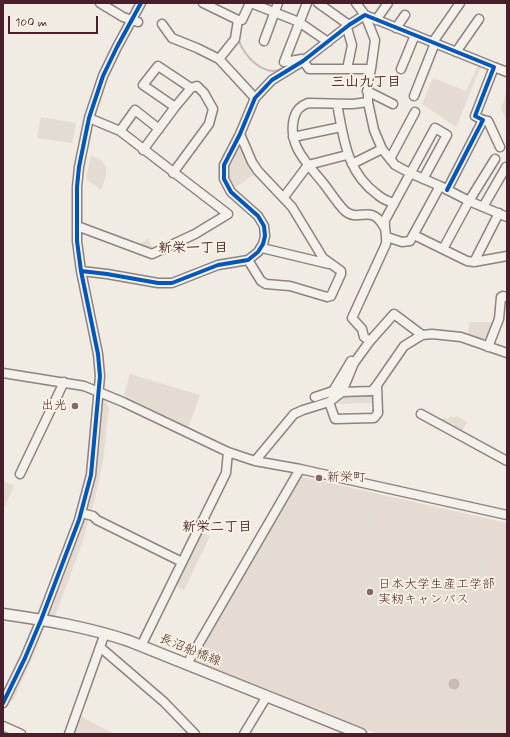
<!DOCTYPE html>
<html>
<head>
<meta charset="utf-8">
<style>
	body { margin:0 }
	#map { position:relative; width:510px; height:737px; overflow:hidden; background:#f0ebe3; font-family:Mynerve,sans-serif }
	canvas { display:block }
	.frame { position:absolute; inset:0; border:4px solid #4a1f2b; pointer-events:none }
	.scale { position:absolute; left:8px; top:16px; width:90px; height:18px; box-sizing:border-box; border:2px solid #4a1f2b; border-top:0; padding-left:5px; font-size:12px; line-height:14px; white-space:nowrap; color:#4a1f2b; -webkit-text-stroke:3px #fcf5e5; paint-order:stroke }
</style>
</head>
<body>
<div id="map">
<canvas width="510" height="737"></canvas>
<div class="frame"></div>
<div class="scale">100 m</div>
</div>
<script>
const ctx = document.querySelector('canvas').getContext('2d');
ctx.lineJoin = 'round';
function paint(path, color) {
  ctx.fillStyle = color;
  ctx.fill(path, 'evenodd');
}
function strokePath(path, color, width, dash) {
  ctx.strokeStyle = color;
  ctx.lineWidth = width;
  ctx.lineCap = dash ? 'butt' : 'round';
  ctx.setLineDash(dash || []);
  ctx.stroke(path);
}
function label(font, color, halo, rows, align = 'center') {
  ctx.font = font + ' Mynerve,"Klee One",sans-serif';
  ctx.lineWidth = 3.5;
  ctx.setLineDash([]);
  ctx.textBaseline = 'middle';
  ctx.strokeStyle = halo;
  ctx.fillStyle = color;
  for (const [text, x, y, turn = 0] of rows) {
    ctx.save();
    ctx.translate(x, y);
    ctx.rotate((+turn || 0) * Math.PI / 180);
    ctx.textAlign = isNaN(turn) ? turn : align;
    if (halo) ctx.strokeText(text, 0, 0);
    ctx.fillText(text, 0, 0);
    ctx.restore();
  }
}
paint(new Path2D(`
	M479,63L482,64L456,127L422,104L433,78L466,91Z
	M299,476L507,523V734H378L193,660Z
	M80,716L114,734H73Z`), '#e6dbd2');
paint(new Path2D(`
	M507,90V121L501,109Z
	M41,117L76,123L72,143L37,138Z
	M241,144L255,174L233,189C221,171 229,162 236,145Z
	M91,155L101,160L106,166V175L101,190L86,179Z
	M148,239L155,251L137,245Z
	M469,322H496L487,340H485L468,335Z
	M130,374L200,395L188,428L124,395Z
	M373,394L375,403L333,404L344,395Z
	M104,399L109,408L103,461L95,498L82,543L54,619L45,616L53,599L67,561L95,470L100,417Z
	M450,416L454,418L456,416L467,422L461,433L442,421L443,417L448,419Z
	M3,481L14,486L3,510Z
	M302,482L383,502L304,653L226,611Z
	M408,506L418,509L444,526L447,535L490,560V581L485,595L477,609L464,620L450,628L432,633H410L349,597L383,539L390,515L397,508Z
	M199,532L210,536L184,590L173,585Z
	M233,615L305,655L287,686L216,646Z
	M43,635L13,701H11L10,700L31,660L42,636Z
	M485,679L507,691V734H454Z`), '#e4dbd2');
paint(new Path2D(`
	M448.5 684a5.5 5.5 0 1 1 11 0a5.5 5.5 0 1 1-11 0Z`), '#c9b9b3');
strokePath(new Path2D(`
	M238,38C243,55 264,79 284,68`), '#c9b9b3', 2);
const minor = new Path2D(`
	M100,3L123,17L138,22
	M203,3L238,20L235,39L219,59
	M251,3L299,22L328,42
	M307,3L284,62L302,59L309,69H371
	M318,3L349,25
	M356,3L365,15L375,40L371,69L368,81V102L374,130L382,149L395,165L410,173L440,186L469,201L507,217
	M238,20H242L250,3
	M376,20L388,3
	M162,24L172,38L197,48L219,59L255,98
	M347,28L352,45L347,69
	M396,28L405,15
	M264,41L278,3
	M433,42L460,3
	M456,52L479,19
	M494,67L507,72
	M401,69L415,35
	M367,91L393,104
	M414,96L435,43
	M368,102L353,104L308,103C300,106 296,110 294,118C287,146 308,164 324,184C331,193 337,203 345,211C359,223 371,203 384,227
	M337,104C344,139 346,172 378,195C382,199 389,201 394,204
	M175,107L143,85L158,66L191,88
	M483,120L488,121L500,147
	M120,131L135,110L159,129
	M240,134L252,162L258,171L292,207L323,258L341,271V274L331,296L327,297L290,286L266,284L261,281L248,260
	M293,137L341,127
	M143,150L175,107L191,88L197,86L204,93L213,109L209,124L173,173
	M390,159L415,112
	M352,164L382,149
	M284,197L308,165L347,155
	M483,207L506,167
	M77,226L152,254L195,234L228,214L120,131L89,118
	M414,235L467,261L474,262L507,256
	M387,237L402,242L410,241L440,186
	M262,248L329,264
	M443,249L469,201L495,159
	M474,262L499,213
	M81,271L107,274L158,283H172L218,265L248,260L258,252L263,244L265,236L264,226L258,216L231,192L224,179V165L240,134L255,98L272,80L303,61L349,25L365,15L494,67L475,116L483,120L447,190
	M370,341L364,337L362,329L352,318L386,244C387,235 384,228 385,220L435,128L447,135L423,179
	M488,347L499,319L501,297L503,296L507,297
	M3,373L84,386L123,402L228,452L255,461L300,469L507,515
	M342,392L354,363L370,341L394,314L422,335
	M315,397L333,391L351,361
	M329,402L335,419L374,418L378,413L377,385
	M421,414L507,461
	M255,461L294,414L303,410L329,402L342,392L372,391L377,385L404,346L422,335L432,334L461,337L507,353
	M20,474L64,382
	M81,513L93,516L97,520L182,562
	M141,646L226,473L228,452
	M100,647L164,702L195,734
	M187,664L300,469
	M3,703L25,658L41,620L79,520L91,475L100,376L98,354L81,271L77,241V187L79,167L89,118L103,76L117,47L141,3
	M3,726L21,734
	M69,734L105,633
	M244,734L267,696`);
const major = new Path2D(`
	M3,614C45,620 88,627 129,641L361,734`);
strokePath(minor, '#8d8281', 11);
strokePath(major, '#8d8281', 13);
strokePath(minor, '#f4f1eb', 8);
strokePath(major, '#f4f1eb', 10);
strokePath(new Path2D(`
	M81,271L107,274L158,283H172L218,265L248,260L258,252L263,244L265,236L264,226L258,216L231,192L224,179V165L240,134L255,98L272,80L303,61L349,25L365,15L494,67L475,116L483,120L447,190
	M3,703L25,658L41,620L79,520L91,475L100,376L98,354L81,271L77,241V187L79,167L89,118L103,76L117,47L141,3`), '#0057b8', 4);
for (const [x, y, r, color] of [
	[75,406,4,"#84666b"],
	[319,478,4,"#84666b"],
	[370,592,4,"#84666b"]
]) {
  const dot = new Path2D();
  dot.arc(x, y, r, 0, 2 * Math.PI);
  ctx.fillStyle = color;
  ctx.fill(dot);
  strokePath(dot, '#fcf5e5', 1.5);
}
label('13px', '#4a1f2b', '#fcf5e5', [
	["出光",67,406,"right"],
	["新栄町",327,478],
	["日本大学生産工学部",378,585],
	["実籾キャンパス",378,600]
], 'left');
label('13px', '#4a1f2b', '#fcf5e5', [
	["長沼船橋線",190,651,22]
]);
label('bold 14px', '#4a1f2b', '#fcf5e5', [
	["三山九丁目",366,83],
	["新栄一丁目",193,249],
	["新栄二丁目",217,528]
]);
</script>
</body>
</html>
